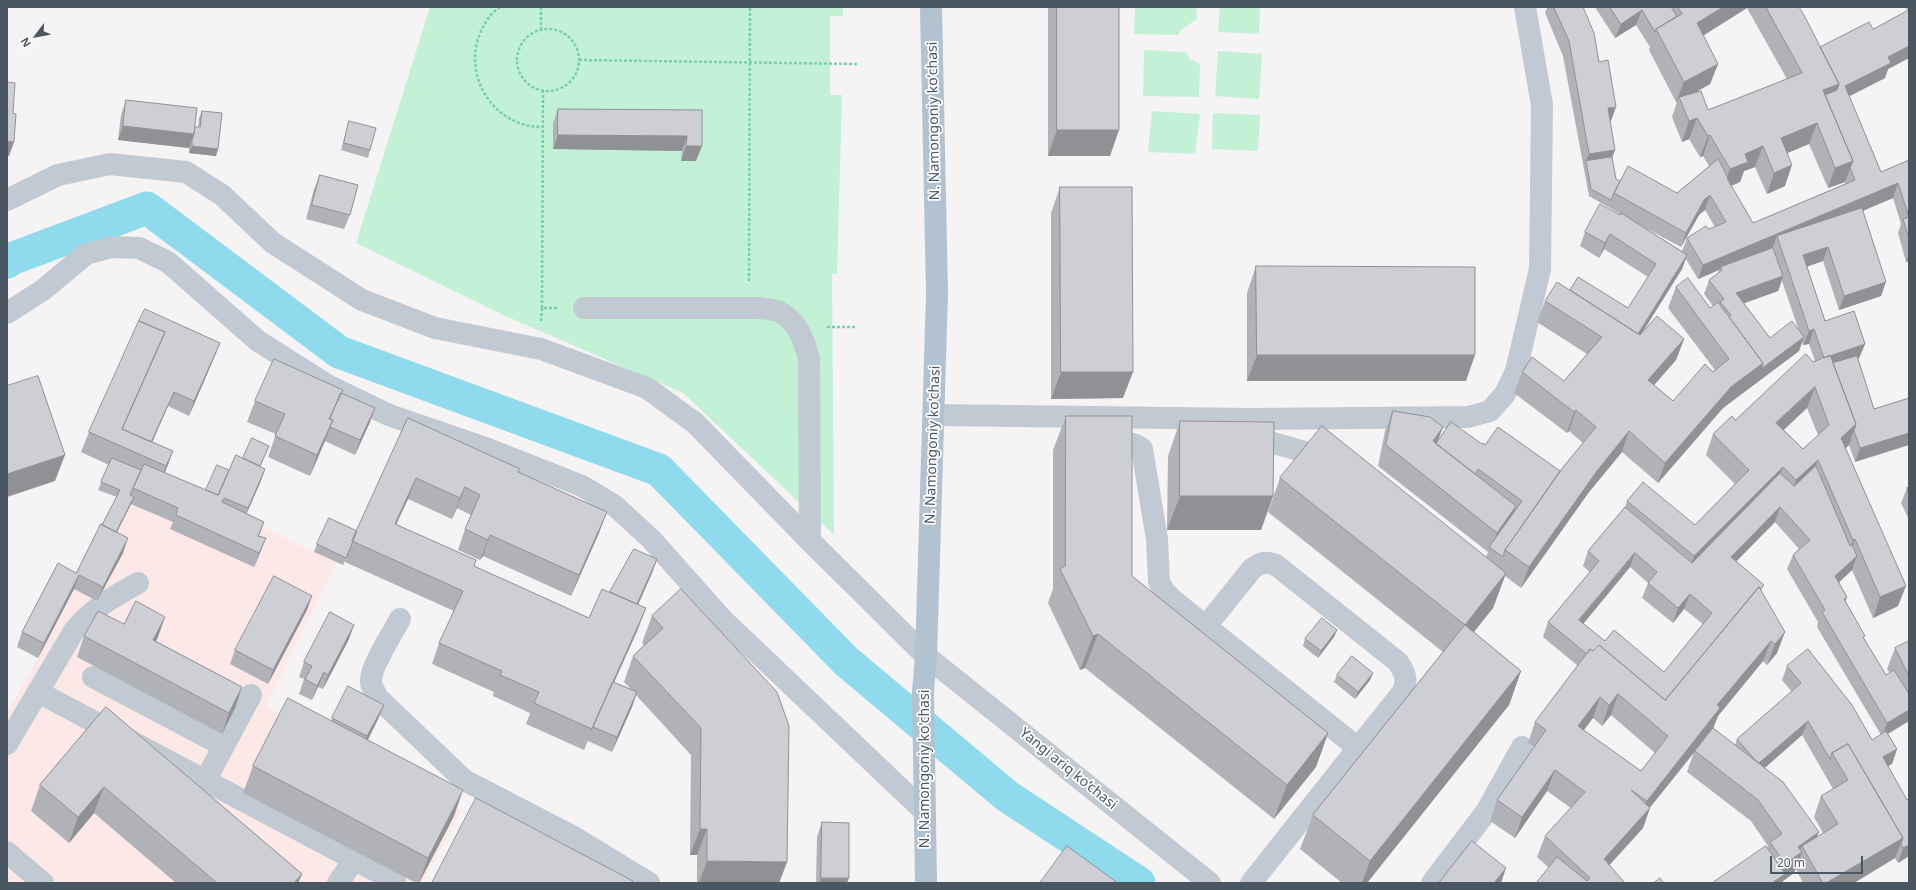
<!DOCTYPE html>
<html>
<head>
<meta charset="utf-8">
<style>
	body { margin:0 }
	#map { position:relative; width:1916px; height:890px; overflow:hidden; background:#f5f3f3; font-family:"Noto Sans",sans-serif }
	canvas { display:block }
	.frame { position:absolute; inset:0; border:8px solid #4a5661; pointer-events:none }
	.north { position:absolute; left:16px; top:16px; width:40px; height:40px; -webkit-text-stroke:3px #fff; paint-order:stroke; rotate:238deg; font-size:11px; font-weight:700; line-height:16px; text-align:center; color:#4a5661 }
	.north::after { content:''; display:block; margin:auto; width:14px; height:18px; background:#4a5661; clip-path:polygon(50% 0,100% 100%,50% 72%,0 100%) }
	.scale { position:absolute; left:1770px; top:856px; width:93px; height:18px; box-sizing:border-box; border:2px solid #4a5661; border-top:0; padding-left:5px; font-size:12px; line-height:14px; white-space:nowrap; color:#4a5661; -webkit-text-stroke:3px #fff; paint-order:stroke }
</style>
</head>
<body>
<div id="map">
<canvas width="1916" height="890"></canvas>
<div class="frame"></div>
<div class="north">N</div>
<div class="scale">20 m</div>
</div>
<script>
const ctx = document.querySelector('canvas').getContext('2d');
ctx.lineJoin = 'round';
function paint(path, color) {
  ctx.fillStyle = color;
  ctx.fill(path, 'evenodd');
}
function strokePath(path, color, width, dash) {
  ctx.strokeStyle = color;
  ctx.lineWidth = width;
  ctx.lineCap = dash ? 'butt' : 'round';
  ctx.setLineDash(dash || []);
  ctx.stroke(path);
}
function label(font, color, halo, rows, align = 'center') {
  ctx.font = font + ' "Noto Sans",sans-serif';
  ctx.lineWidth = 3.5;
  ctx.setLineDash([]);
  ctx.textBaseline = 'middle';
  ctx.strokeStyle = halo;
  ctx.fillStyle = color;
  for (const [text, x, y, turn = 0] of rows) {
    ctx.save();
    ctx.translate(x, y);
    ctx.rotate((+turn || 0) * Math.PI / 180);
    ctx.textAlign = isNaN(turn) ? turn : align;
    if (halo) ctx.strokeText(text, 0, 0);
    ctx.fillText(text, 0, 0);
    ctx.restore();
  }
}
paint(new Path2D(`
	M118,498L245,518L336,563L266,706L461,811L422,883H7V713L38,658L74,589Z`), '#fce8e6');
paint(new Path2D(`
	M430,7H843V16H830V95H842L837,274H832L834,535L683,393L501,314L356,243Z
	M1135,7H1196L1197,19L1181,30L1178,35L1134,34Z
	M1220,7H1260L1259,34L1218,32Z
	M1144,50L1186,52L1190,59L1200,64L1199,97L1143,96Z
	M1218,51L1262,54L1259,99L1215,96Z
	M1152,111L1200,114L1195,154L1148,152Z
	M1213,113L1260,115L1258,151L1212,149Z`), '#c3f1d5');
strokePath(new Path2D(`
	M7,262L11,259L147,208L339,352L659,470L846,661L1007,796L1139,883`), '#90daee', 33);
strokePath(new Path2D(`
	M500,7C491,13 485,22 481,31C461,76 494,127 542,127
	M517 60a31 31 0 1 1 62 0a31 31 0 1 1-62 0Z
	M541,30V7
	M579,60L857,64
	M543,90L542,308H558
	M749,281L750,7
	M541,321L542,308
	M827,327H857`), '#7ad0a6', 2.5, [3, 2]);
strokePath(new Path2D(`
	M7,200L58,175L110,164L186,172L222,195L273,243L362,300L435,328L541,349L647,388L695,423L810,541L926,656L1210,883
	M584,308H758C765,309 774,309 780,312C798,322 804,340 809,359L810,541
	M7,313L43,290L86,254L112,247L139,248L168,262L258,341L329,386L389,415L488,449L582,486L615,506L651,539L723,620L924,811
	M934,415L1251,419L1468,417L1490,411L1505,394L1516,371L1540,269L1542,105L1525,7
	M1252,422L1270,442L1330,459
	M1104,439C1117,446 1131,439 1142,449L1157,539L1159,582L1164,591L1173,600L1358,748L1251,883
	M400,619C393,632 372,665 371,679C370,686 375,693 379,699L464,780L572,836L649,883
	M1206,626L1252,569C1261,562 1266,561 1276,565L1398,662C1405,673 1408,679 1403,692L1358,748
	M93,677L224,746
	M38,692L395,881
	M7,744L74,631C93,608 113,597 138,583
	M205,781L251,695
	M7,852L43,883
	M338,883L354,860
	M1432,883L1486,812L1522,747`), '#c1cad2', 22);
strokePath(new Path2D(`
	M926,883L923,692L926,656L937,293L931,7`), '#b3c2d1', 22);
paint(new Path2D(`
	M1048,7H1119L1110,156H1048Z
	M1547,7H1583L1599,62L1611,121H1610L1612,157L1616,179L1620,181L1677,193L1709,166L1703,156L1700,157L1689,139L1682,142L1672,117L1677,102H1676L1649,50L1650,47L1636,25L1615,38L1595,7H1799L1820,47L1873,29L1908,11L1905,7H1909V58L1888,69L1885,78L1849,96L1881,172L1909,160V261L1906,262L1898,233L1901,224L1893,198L1863,211L1881,296L1839,310L1823,261L1806,267L1825,321L1865,344L1859,358L1858,359L1874,409L1909,398L1855,462L1849,445L1846,448L1898,606L1873,618L1852,570L1839,582L1846,602L1864,639L1886,675L1890,673L1887,669L1895,648L1909,641V721L1888,734L1897,749L1892,764L1888,766L1909,856L1898,863L1895,858L1854,883H1803L1796,869L1794,873L1783,881L1782,883H1714L1767,849L1768,846L1751,821L1687,772L1694,752L1650,807L1643,828L1609,865L1625,883H1536L1549,868L1537,857L1545,836L1571,808L1547,791L1515,838L1490,821L1497,800L1534,747L1528,743L1535,722L1578,666L1543,637L1548,622L1590,572L1583,566L1588,551L1625,507L1627,501L1695,525L1735,484L1706,455L1713,434L1735,420L1815,361L1809,344L1803,345L1802,342L1799,351L1723,408L1658,483L1622,452L1589,492L1521,588L1505,576L1493,608L1474,632L1521,671L1509,705L1367,883H1342L1300,849L1313,815L1443,652L1268,512L1280,478L1486,557L1488,552L1378,466L1385,431L1393,411L1438,441L1485,445L1560,471L1583,443L1569,431L1567,433L1514,393L1522,372L1564,381L1587,354L1537,322L1545,301L1570,290L1628,308L1648,277L1604,249L1599,258L1580,246L1585,232L1620,214L1589,196L1563,56L1545,13L1547,8ZM1747,8L1787,79L1708,110L1695,93L1710,84L1718,64L1703,36ZM1809,144L1828,188L1845,182V184L1753,223L1731,186L1740,182L1744,171L1755,167L1767,194L1785,186L1787,153ZM1705,210L1715,227L1687,238L1682,251L1638,224L1681,247L1699,215ZM1686,259L1698,279L1719,270L1718,273L1709,280L1704,294L1713,306L1710,308L1676,287L1668,308L1715,370L1673,401L1654,385L1676,360L1684,339L1640,335L1682,269ZM1782,281L1798,328L1770,338L1744,303L1778,291ZM1807,408L1818,435L1803,449L1784,430ZM1775,522L1799,549L1793,555L1787,569L1818,622L1817,627L1881,735L1872,740L1787,666L1782,680L1792,692L1737,739L1735,745L1713,728L1718,716L1763,661L1767,665L1777,653L1761,591L1764,585L1736,561ZM1630,567L1648,583L1642,598L1673,623L1684,609L1703,624L1664,672L1605,641L1583,624ZM1611,715L1655,753L1641,771L1584,730L1593,718L1602,726ZM1802,735L1833,789L1821,796L1814,817L1823,833L1817,837L1765,768Z
	M126,100L195,127H198L199,118L202,111L216,156L189,153V148L118,140L121,115Z
	M558,109L702,110L696,161H681L682,151L553,149V123Z
	M349,121L370,150L368,158L341,150L347,128Z
	M320,175L350,215L344,229L306,219L314,189Z
	M1060,187L1123,398L1051,399V213Z
	M1256,266L1466,381H1247V293Z
	M220,343L214,358L189,416L168,406L152,442L173,451L165,473L206,490L243,459L252,438L269,446L260,467L265,469L260,483L246,513L264,522L259,536L260,553L254,567L170,529L173,522L131,504L117,532L123,553L97,601L74,589L38,658L17,647L22,632L76,573L117,497L98,490L109,465L81,452L89,432Z
	M255,401L370,422L355,455L325,441L310,476L268,457L276,434L247,422Z
	M1066,416L1132,576L1328,733L1316,767L1274,819L1085,668L1080,670L1048,603L1053,589V450Z
	M408,418L518,472L599,533L571,596L483,556L480,560L458,550L465,529L471,515L457,508L452,519L408,499L396,524L474,566L589,618L610,592L657,559L652,573L638,605V629L614,682L631,689L624,682L633,656L644,645L642,643L652,616L681,589L787,862L779,883H697V855H690L691,755L636,695L632,707L612,752L588,741V740L584,750L526,724L530,713L493,696L494,692L432,664L439,643L454,611L345,562V561L343,565L314,552L317,544L357,531Z
	M1180,421L1273,496L1261,530H1167L1168,456Z
	M1909,487V520L1901,503L1907,488Z
	M307,610L268,684L230,664L235,650Z
	M124,624L158,637L156,641L242,687L235,708L222,734L77,657L84,636Z
	M1337,630L1334,637L1318,658L1303,646L1305,639Z
	M349,639L323,689L318,687L312,700L299,694L304,679L299,677L304,662Z
	M1373,673L1370,680L1355,699L1334,682L1337,675Z
	M384,705L378,719L368,740L454,816L419,883H416L243,793L253,766L331,721L332,718Z
	M106,707L302,874L298,883H176L94,813L69,843L31,811L40,785Z
	M822,822L847,883H816L817,837Z`), '#b0b2b7');
paint(new Path2D(`
	M1723,7H1748L1747,8L1689,44L1697,23Z
	M1642,10L1636,25L1615,38L1621,24Z
	M1909,46V58L1888,69L1885,78L1840,101L1845,86L1888,57Z
	M1718,64L1710,84L1681,100L1679,97L1677,102H1676L1684,82Z
	M1839,84L1831,105L1825,107L1823,90Z
	M1616,107L1611,121L1602,122L1608,108Z
	M1697,118L1689,139L1682,142L1689,121Z
	M1817,123L1809,144L1773,159L1781,138Z
	M123,126L194,134L189,148L118,140Z
	M1057,130H1119L1110,156H1048Z
	M558,135L687,136L682,151L553,149Z
	M1710,135L1703,156L1700,157L1708,136Z
	M7,141L14,142L9,156H7Z
	M192,146L218,149L216,156L189,153Z
	M686,146H702L696,161H681Z
	M1763,146L1755,167L1744,171L1740,182L1722,190L1730,169L1745,154Z
	M1615,150L1610,164L1586,161L1583,168L1589,154Z
	M1853,161L1845,182L1828,188L1835,168Z
	M1792,165L1785,186L1767,194L1774,173Z
	M1898,183L1893,198L1780,245L1777,236L1772,248L1721,267L1719,270L1698,279L1703,265Z
	M1710,195L1705,210L1699,215L1681,247L1686,233L1704,200Z
	M1610,234L1604,249L1599,258L1605,243Z
	M1828,247L1823,261L1797,270L1803,255Z
	M1909,253V261L1906,262Z
	M1687,255L1682,269L1629,354L1634,339Z
	M1783,276L1778,291L1731,308L1736,293Z
	M1886,282L1881,296L1839,310L1844,296Z
	M1814,329L1809,344L1803,345L1809,331Z
	M1804,337L1799,351L1723,408L1658,483L1665,463L1731,387L1763,363Z
	M1684,339L1676,360L1641,400L1648,380Z
	M220,343L214,358L189,416L194,401Z
	M1865,344L1859,358L1830,368L1824,358Z
	M1257,355H1475L1466,381H1247Z
	M1061,372H1133L1123,398L1051,399Z
	M1815,387L1807,408L1769,443L1776,423Z
	M174,392L168,406L146,457L149,448Z
	M375,408L370,422L355,455L360,440Z
	M1576,410L1569,431L1567,433L1574,412Z
	M333,420L325,441L310,476L317,455Z
	M1856,424L1849,445L1834,459L1841,438Z
	M1443,427L1436,446L1433,441Z
	M1629,431L1622,452L1589,492L1521,588L1529,567L1597,471Z
	M1909,433V445L1855,462L1860,448Z
	M173,451L165,472L159,487L166,466Z
	M65,455L55,481L7,497V474Z
	M1818,460L1810,480L1789,500L1796,480Z
	M1783,467L1775,488L1687,577L1694,556Z
	M265,469L260,483L243,522L248,508Z
	M416,478L408,499L387,544L395,524Z
	M465,487L457,508L452,519L460,498Z
	M1180,496H1273L1261,530H1167Z
	M134,497L131,504L110,546L113,538Z
	M1516,506L1508,527L1491,549L1497,533Z
	M1780,507L1775,522L1726,572L1731,557Z
	M607,512L599,533L571,596L579,575Z
	M490,535L483,556L480,560Z
	M128,538L123,553L97,601L103,587Z
	M266,538L260,553L254,567L259,553Z
	M1855,539L1847,560L1845,561L1853,540Z
	M1635,553L1630,567L1574,635L1579,620Z
	M1857,556L1852,570L1830,591L1835,576Z
	M657,559L652,573L629,625L634,610Z
	M1506,573L1493,608L1452,659L1465,625Z
	M79,575L74,589L38,658L44,643Z
	M1906,586L1898,606L1873,618L1880,597Z
	M1690,594L1684,609L1673,623L1678,608Z
	M312,596L307,610L268,684L273,670Z
	M1847,597L1842,612L1844,599Z
	M646,608L638,629L594,727H593L584,750L592,729Z
	M165,617L158,637L146,661L153,640Z
	M354,625L349,639L323,689L328,675Z
	M1337,630L1334,637L1318,658L1321,651Z
	M1785,632L1777,653L1767,665L1775,644Z
	M1098,634L1085,668L1080,670L1093,636Z
	M1771,641L1763,661L1718,716L1713,729L1648,810L1650,808L1643,828L1596,880L1604,859L1640,819L1647,801L1717,705Z
	M1521,671L1509,705L1367,883H1362L1370,861Z
	M324,672L318,687L312,700L317,686Z
	M1373,673L1370,680L1355,699L1358,692Z
	M242,687L235,708L222,734L229,713Z
	M637,692L632,707L612,752L617,737Z
	M1618,694L1611,715L1602,726L1609,705Z
	M1600,697L1593,718L1571,747L1578,726Z
	M384,705L378,719L362,751L367,736Z
	M1909,710V721L1882,737L1887,723Z
	M1808,721L1802,735L1753,778L1758,764Z
	M1328,733L1316,767L1274,819L1287,785Z
	M1897,749L1892,764L1877,772L1883,757Z
	M1555,770L1547,791L1515,838L1522,817Z
	M104,787L94,813L69,843L78,817Z
	M463,790L454,816L419,883L428,858Z
	M700,829H707L697,855H690Z
	M1819,832L1811,853L1802,846L1798,855L1802,852L1794,873L1783,881L1782,883H1772L1780,878L1785,864L1798,847Z
	M1903,838L1895,858L1854,883H1826Z
	M1909,845V856L1898,863L1903,848Z
	M707,861L787,862L779,883H699Z
	M1506,868L1501,883H1494Z
	M302,874L298,883H294Z
	M821,878H849L847,883H819Z`), '#909195');
const building = new Path2D(`
	M1057,7H1119V130H1057Z
	M1554,7H1583L1594,33L1599,62L1608,60L1616,107L1608,108L1615,150L1589,154L1569,41Z
	M1610,7H1671L1677,16L1656,29L1655,32L1642,10L1621,24Z
	M1678,7H1723L1697,23L1718,64L1684,82L1656,29L1682,14Z
	M1766,7H1799L1804,15L1839,84L1823,90L1853,161L1835,168L1817,123L1781,138L1792,165L1774,173L1763,146L1745,154L1748,162L1730,169L1710,135L1708,136L1697,118L1689,121L1679,97L1701,91L1708,110L1802,73Z
	M1909,10V46L1888,57L1891,63L1845,86L1881,172L1909,160V239L1903,219L1909,217L1898,183L1703,265L1687,238L1706,226L1709,229L1726,222L1710,195L1704,200L1686,233L1614,193L1628,166L1677,193L1718,159L1727,176L1728,180L1753,223L1855,180L1850,168L1853,161L1825,95L1837,90L1839,84L1820,47L1869,22L1873,29Z
	M7,82L15,83L13,113L16,114L14,142L7,141Z
	M126,100L197,108L194,134L123,126Z
	M558,109L702,110V146H686L687,136L558,135Z
	M202,111L222,113L218,149L192,146V140L194,134L195,127H200Z
	M349,121L376,128L370,150L344,143Z
	M1612,157L1616,179L1620,181L1614,193L1611,200L1591,189L1586,161Z
	M320,175L358,185L350,215L312,205Z
	M1060,187H1132L1133,372H1061Z
	M1600,204L1620,215L1621,213L1687,255L1638,334L1570,290L1578,277L1628,308L1656,264L1610,234L1605,243L1585,232Z
	M1862,208L1886,282L1844,296L1828,247L1803,255L1825,321L1854,311L1865,344L1824,358L1814,329L1809,331L1777,236Z
	M1773,248L1783,276L1736,293L1770,338L1792,321L1804,337L1761,369L1763,363L1729,317L1731,315L1720,302L1724,299L1709,280L1722,270L1721,267Z
	M1256,266L1475,267V355H1257Z
	M1688,278L1710,308L1718,302L1763,363L1731,387L1665,463L1629,431L1597,471L1529,567L1505,550L1564,466L1596,427L1576,410L1574,412L1522,372L1532,357L1564,381L1602,337L1545,301L1557,282L1640,335L1657,316L1684,339L1648,380L1673,401L1705,364L1713,372L1729,359L1676,287Z
	M145,309L220,343L194,401L174,392L151,442L122,429L165,332L139,321Z
	M139,321L165,332L122,429L173,451L166,466L89,432Z
	M1806,354L1813,362L1830,355L1856,424L1841,438L1906,586L1880,597L1855,539L1853,540L1818,460L1796,480L1783,467L1694,556L1627,501L1643,482L1695,525L1749,470L1713,434L1732,416L1735,420ZM1815,387L1829,425L1803,449L1776,423Z
	M1857,356L1874,409L1909,398V433L1860,448L1854,431L1856,424L1833,363Z
	M274,359L343,390L329,419L333,420L317,455L275,436L285,414L255,401Z
	M38,376L65,455L7,474V386Z
	M341,393L375,408L360,440L330,427L333,420L330,419Z
	M1393,411L1430,417L1443,427L1433,441L1516,506L1497,533L1386,445Z
	M1066,416H1132V576L1328,733L1287,785L1098,634L1093,636L1060,569L1065,566Z
	M408,418L520,469L518,472L607,512L579,575L490,535L488,540L465,529L480,495L465,487L460,498L416,478L395,524L476,560L474,566L589,618L602,589L646,608L592,729L534,703L539,692L500,675L502,671L439,643L463,591L352,541Z
	M1180,421L1274,422L1273,496H1180Z
	M1451,422L1482,444L1483,443L1485,445L1498,427L1560,471L1505,550L1503,557L1489,547L1522,501L1478,469L1475,474L1436,444Z
	M1322,426L1506,573L1465,625L1280,478Z
	M252,438L269,446L260,466L243,458Z
	M236,455L265,469L248,508L224,498L222,502L264,522L258,536L266,538L259,553L176,515L178,508L133,488L144,464L218,495Z
	M112,458L141,470L130,495L134,497L116,532L102,525L120,490L101,482Z
	M217,465L229,470L218,495L206,490Z
	M1816,466L1850,546L1852,545L1857,556L1835,576L1847,597L1844,599L1865,636L1863,637L1886,675L1894,670L1909,694V710L1887,723L1822,612L1825,610L1793,555L1810,540L1780,507L1731,557L1764,585L1760,589L1759,587L1665,700L1599,645L1593,651L1590,649L1587,654L1548,622L1599,561L1588,551L1625,507L1692,563L1780,473L1794,486ZM1635,553L1657,572L1648,583L1678,608L1690,594L1712,613L1664,672L1614,630L1605,641L1579,620Z
	M1909,487V494L1907,488Z
	M329,518L357,531L346,558L317,544Z
	M101,524L128,538L103,587L79,575L44,643L22,632L58,563L76,573Z
	M634,549L657,559L637,604L610,592Z
	M274,576L312,596L273,670L235,650Z
	M1759,587L1785,632L1775,644L1771,641L1717,705L1720,708L1647,801L1631,790L1650,808L1604,859L1625,883H1536L1557,857L1587,881L1590,878L1545,836L1585,792L1555,770L1522,817L1497,800L1546,730L1535,722L1590,649L1593,651L1599,645L1665,700ZM1618,694L1668,736L1641,771L1578,726L1600,697L1609,705Z
	M681,589L777,692L789,726L787,862L707,861V829H700L701,728L633,656L663,628L652,616Z
	M136,601L165,617L153,640L242,687L229,713L84,636L98,611L124,624Z
	M330,612L354,625L328,675L324,672L317,686L305,679L312,666L304,662Z
	M1322,618L1337,630L1321,651L1305,639Z
	M1465,625L1521,671L1370,861L1313,815Z
	M1909,641V676L1895,648Z
	M1808,649L1852,705L1872,740L1886,731L1897,749L1883,757L1907,800L1909,798V845L1903,848L1901,844L1903,838L1848,744L1832,753L1830,759L1808,721L1759,763L1755,760L1737,739L1801,683L1787,666Z
	M1352,656L1373,673L1358,692L1337,675Z
	M613,682L637,692L617,737L593,727Z
	M348,686L384,705L367,736L332,718Z
	M288,698L463,790L428,858L253,766Z
	M106,707L302,874L294,883H217L104,787L78,817L40,785Z
	M1713,728L1783,782L1819,832L1798,847L1802,852L1785,864L1770,842L1782,834L1758,800L1695,751Z
	M1848,744L1903,838L1826,883H1823L1802,846L1838,824L1821,796L1848,780L1832,753Z
	M476,798L633,881L632,883H432Z
	M822,822L849,823V878H821Z
	M1472,841L1506,868L1494,883H1439Z
	M1067,846L1118,883H1040Z
	M1766,846L1785,874L1772,883H1715L1714,882Z
	M1660,878L1664,883H1654Z`);
paint(building, '#cdcfd5');
strokePath(building, '#909195', 1);
label('14px', '#4a5661', '#fff', [
	["N. Namongoniy ko'chasi",934,121,-91],
	["N. Namongoniy ko'chasi",933,445,-88],
	["N. Namongoniy ko'chasi",925,769,-90],
	["Yangi ariq ko‘chasi",1068,769,39]
]);
</script>
</body>
</html>
